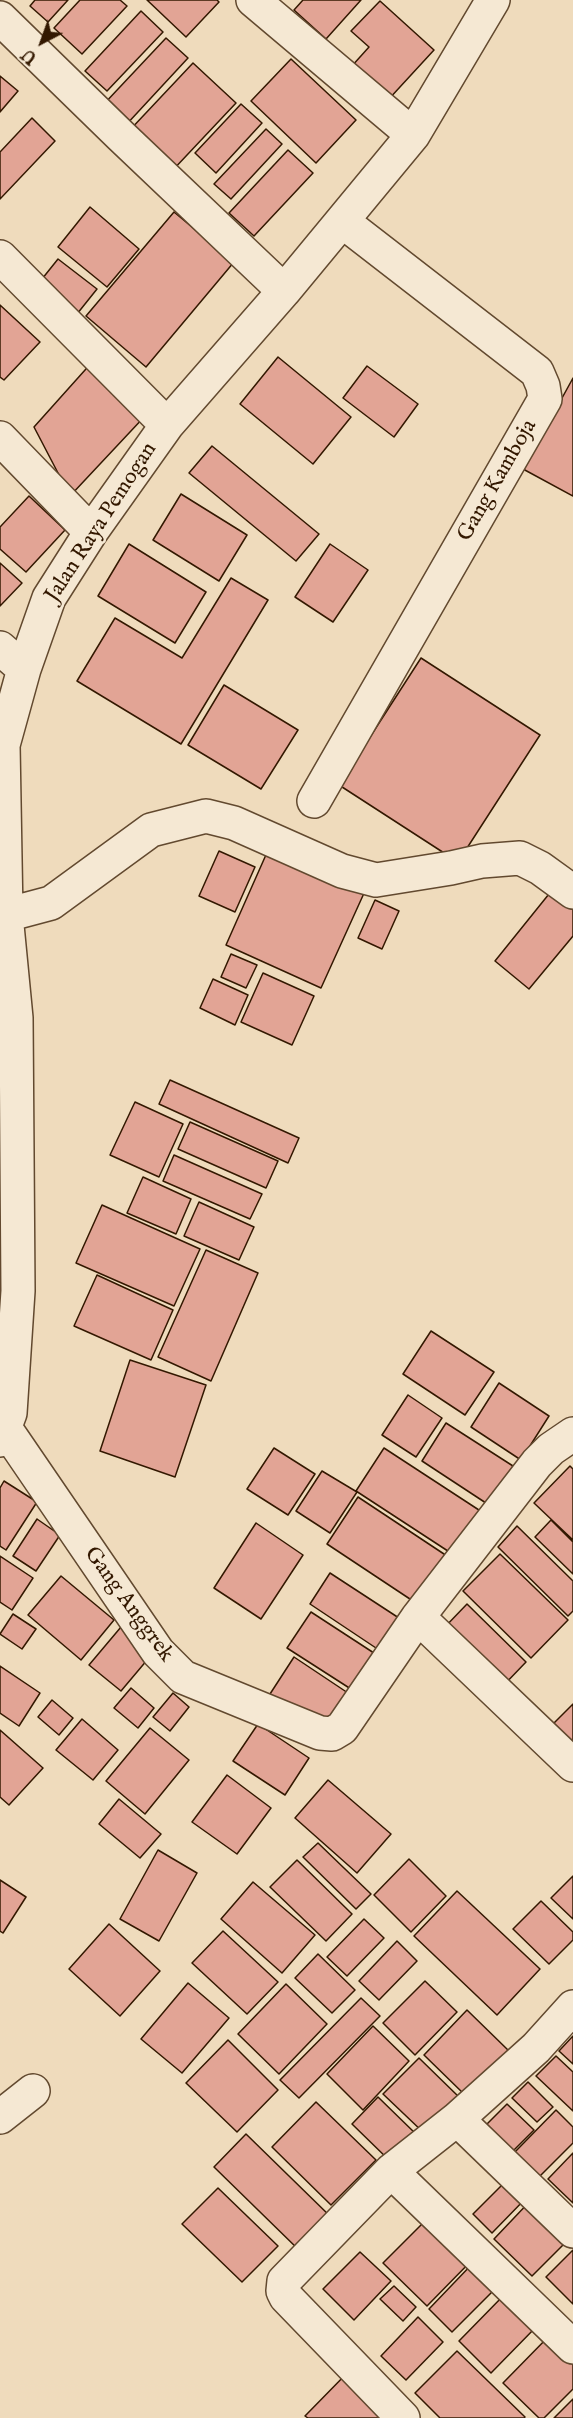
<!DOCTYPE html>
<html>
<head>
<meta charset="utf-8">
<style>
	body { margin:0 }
	#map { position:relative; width:573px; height:2418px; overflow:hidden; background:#efdbbc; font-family:"IM FELL English",serif }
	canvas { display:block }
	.north { position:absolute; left:12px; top:12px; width:60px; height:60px; -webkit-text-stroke:4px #f5e8d3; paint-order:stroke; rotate:221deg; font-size:16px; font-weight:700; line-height:24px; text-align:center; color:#331800 }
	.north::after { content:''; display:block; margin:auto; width:21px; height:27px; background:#331800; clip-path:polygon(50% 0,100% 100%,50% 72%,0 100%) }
</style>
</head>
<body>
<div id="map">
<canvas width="573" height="2418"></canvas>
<div class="north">U</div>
</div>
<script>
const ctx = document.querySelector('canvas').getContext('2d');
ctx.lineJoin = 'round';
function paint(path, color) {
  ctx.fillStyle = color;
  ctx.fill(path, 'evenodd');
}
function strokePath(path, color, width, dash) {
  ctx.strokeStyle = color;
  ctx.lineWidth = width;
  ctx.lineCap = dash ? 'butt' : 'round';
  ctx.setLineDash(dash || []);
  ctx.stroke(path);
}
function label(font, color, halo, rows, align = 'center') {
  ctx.font = font + ' "IM FELL English",serif';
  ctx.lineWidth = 5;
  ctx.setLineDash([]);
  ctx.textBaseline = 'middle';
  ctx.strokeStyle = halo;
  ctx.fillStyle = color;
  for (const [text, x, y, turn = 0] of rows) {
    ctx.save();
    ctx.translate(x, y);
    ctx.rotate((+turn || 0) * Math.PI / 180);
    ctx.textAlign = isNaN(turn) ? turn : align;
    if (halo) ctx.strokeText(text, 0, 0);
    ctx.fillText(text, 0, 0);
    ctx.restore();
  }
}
const building = new Path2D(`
	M35,0H68L48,22L30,6Z
	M80,0H120L127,6L82,54L54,28Z
	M147,0H217L219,2L186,37Z
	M303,0H361L326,39L294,10Z
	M380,1L434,50L388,100L351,67L369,47L351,31Z
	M141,11L163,32L107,91L85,71Z
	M166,38L188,58L125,126L103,105Z
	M291,59L356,120L316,163L251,101Z
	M193,63L236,103L171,172L128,132Z
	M0,76L18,91L0,112Z
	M241,104L262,123L216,173L195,153Z
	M32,118L55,141L0,199V152Z
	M266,129L282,144L231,199L214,184Z
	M288,150L313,173L254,236L229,213Z
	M90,207L139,249L107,287L58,247Z
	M174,212L234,262L146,367L86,316Z
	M58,259L97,289L77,314L38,284Z
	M0,305L40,342L4,380L0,377Z
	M278,357L351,417L313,464L240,404Z
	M94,360L145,416L70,496L34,427Z
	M367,366L418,404L394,437L343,398Z
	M573,378V496L523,469Z
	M212,446L319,534L296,561L189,473Z
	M181,494L247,535L219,581L153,540Z
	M29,496L65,530L26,572L0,549V527Z
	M129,544L206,592L175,643L98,596Z
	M330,544L368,570L333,622L295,597Z
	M0,563L22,583L0,606Z
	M231,578L268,600L181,744L77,681L115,618L182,658Z
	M421,658L540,735L458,862L339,785Z
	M224,685L298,730L261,789L188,745Z
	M269,848L365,891L321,988L226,945Z
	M219,851L255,867L235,912L199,896Z
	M553,889L573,905V936L529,989L495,961Z
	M375,900L399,911L382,949L358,938Z
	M231,954L257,965L246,988L221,977Z
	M263,973L314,996L292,1045L241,1022Z
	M213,979L248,995L235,1025L200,1008Z
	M170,1080L299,1138L288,1163L159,1104Z
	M135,1102L183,1124L159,1177L110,1155Z
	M190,1122L278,1161L266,1188L178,1149Z
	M174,1155L262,1194L250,1219L163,1181Z
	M143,1177L191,1199L176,1234L127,1213Z
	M199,1202L254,1227L239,1260L184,1236Z
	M102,1205L200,1249L174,1306L76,1263Z
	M206,1250L258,1273L211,1381L158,1357Z
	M97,1275L173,1310L151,1360L74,1326Z
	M431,1331L494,1372L465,1415L403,1374Z
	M130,1360L206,1385L175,1477L100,1451Z
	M499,1383L549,1416L521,1460L471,1427Z
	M408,1395L442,1418L416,1457L382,1435Z
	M446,1423L513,1466L489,1505L422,1461Z
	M274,1448L315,1474L288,1515L247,1489Z
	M384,1448L482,1512L454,1555L356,1491Z
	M570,1466L573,1469V1540L534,1503Z
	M322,1471L357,1492L330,1533L296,1511Z
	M4,1481L37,1502L6,1550L0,1546V1488Z
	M358,1497L450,1558L419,1605L327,1544Z
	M37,1519L60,1535L36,1571L13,1556Z
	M551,1520L573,1542V1574L535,1537Z
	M256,1523L303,1555L261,1619L214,1588Z
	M517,1526L573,1581V1611L568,1616L498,1547Z
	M500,1554L568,1620L531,1658L463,1591Z
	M0,1556L33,1578L12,1610L0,1602Z
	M330,1573L402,1620L382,1652L310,1604Z
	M61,1576L114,1620L81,1660L28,1615Z
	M467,1604L526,1662L501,1688L442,1630Z
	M311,1612L377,1655L354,1691L287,1648Z
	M13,1614L36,1629L22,1649L0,1634Z
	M121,1627L153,1653L121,1691L89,1665Z
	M294,1657L351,1695L327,1732L270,1694Z
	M0,1666L40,1693L19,1726L0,1713Z
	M131,1688L154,1708L138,1728L114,1708Z
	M173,1693L189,1707L170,1731L153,1717Z
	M52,1700L73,1718L59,1735L38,1717Z
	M573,1704V1745L552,1725Z
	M82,1719L118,1750L93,1780L56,1750Z
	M258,1724L309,1758L285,1795L233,1761Z
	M150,1728L189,1760L145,1814L106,1781Z
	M0,1730L43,1768L9,1805L0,1797Z
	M227,1775L271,1808L237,1854L192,1822Z
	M328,1780L391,1834L357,1873L295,1818Z
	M119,1799L161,1834L140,1858L99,1824Z
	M318,1843L371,1894L356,1909L303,1857Z
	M158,1850L197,1873L159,1941L120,1919Z
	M409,1859L446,1896L411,1932L374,1895Z
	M297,1860L352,1914L326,1941L270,1887Z
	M573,1876V1919L551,1898Z
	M0,1880L26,1897L3,1933L0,1931Z
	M253,1882L315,1935L282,1973L221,1919Z
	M457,1891L540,1969L497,2015L414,1936Z
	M541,1901L573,1932V1940L549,1964L513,1929Z
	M364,1919L384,1938L347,1976L327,1957Z
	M109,1924L160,1971L120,2016L69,1969Z
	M223,1931L278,1982L247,2014L192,1963Z
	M397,1941L417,1961L379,2000L359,1981Z
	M318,1954L355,1990L332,2013L295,1978Z
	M425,1981L457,2012L415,2055L383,2023Z
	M188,1983L229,2018L182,2073L141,2039Z
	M286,1984L327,2024L279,2074L238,2034Z
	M361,1998L380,2016L299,2098L280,2080Z
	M467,2010L509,2051L465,2095L424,2055Z
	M373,2026L409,2061L363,2110L327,2074Z
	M573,2036V2064L559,2051Z
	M228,2040L278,2090L237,2132L186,2083Z
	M556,2056L573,2072V2111L536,2076Z
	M419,2058L460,2098L425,2134L383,2094Z
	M528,2082L553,2107L537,2122L512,2098Z
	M378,2097L418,2136L392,2163L352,2124Z
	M316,2102L376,2160L331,2205L272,2147Z
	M507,2104L534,2130L511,2153L484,2127Z
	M556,2110L573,2127V2143L537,2179L512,2155Z
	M246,2134L333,2219L301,2252L214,2167Z
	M573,2153V2203L548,2179Z
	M510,2177L529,2195L492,2233L473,2214Z
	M218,2188L278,2246L242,2282L182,2224Z
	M532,2199L571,2237L532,2276L494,2239Z
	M432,2214L476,2256L427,2306L383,2263Z
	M573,2250V2304L546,2277Z
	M360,2252L391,2281L354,2320L323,2289Z
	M475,2261L499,2285L452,2332L429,2309Z
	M394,2286L416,2307L403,2321L380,2299Z
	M505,2294L537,2326L491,2373L459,2341Z
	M418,2317L443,2342L406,2380L381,2356Z
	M551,2334L573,2356V2389L544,2418H539L503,2383Z
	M457,2351L525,2417L524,2418H440L415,2393Z
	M352,2368L403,2418H308L305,2416Z
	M573,2399V2418H554Z`);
paint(building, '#e2a495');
strokePath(building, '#331800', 1.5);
const minor = new Path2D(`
	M253,0L413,135
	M0,18L121,136L284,291
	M0,257L167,425
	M0,438L91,532
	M0,648L24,669
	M314,801L545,399L543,386L537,372L342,221
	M6,915L51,903L151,830L206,816L234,823L342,871L376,880L451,868L482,861L520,858L540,868L573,892
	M5,1428L158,1652L183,1677L320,1733L332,1734L342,1728L418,1617L537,1463L551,1449L573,1434
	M0,1440L10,1413L18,1291L16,1018L6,915L3,745L24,669L49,598L91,532L167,425L284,291L413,135L493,0
	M418,1617L573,1765
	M0,2117L33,2091
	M457,2119L573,2231
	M391,2171L573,2347
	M403,2418L286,2297L283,2291L284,2281L391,2171L457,2119L536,2048L573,2007`);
strokePath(minor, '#62492f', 36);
strokePath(minor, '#f5e8d3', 33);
label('22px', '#331800', '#f5e8d3', [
	["Gang Kamboja",498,481,-60],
	["Jalan Raya Pemogan",102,523,-57],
	["Gang Anggrek",128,1605,54]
]);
</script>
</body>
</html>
